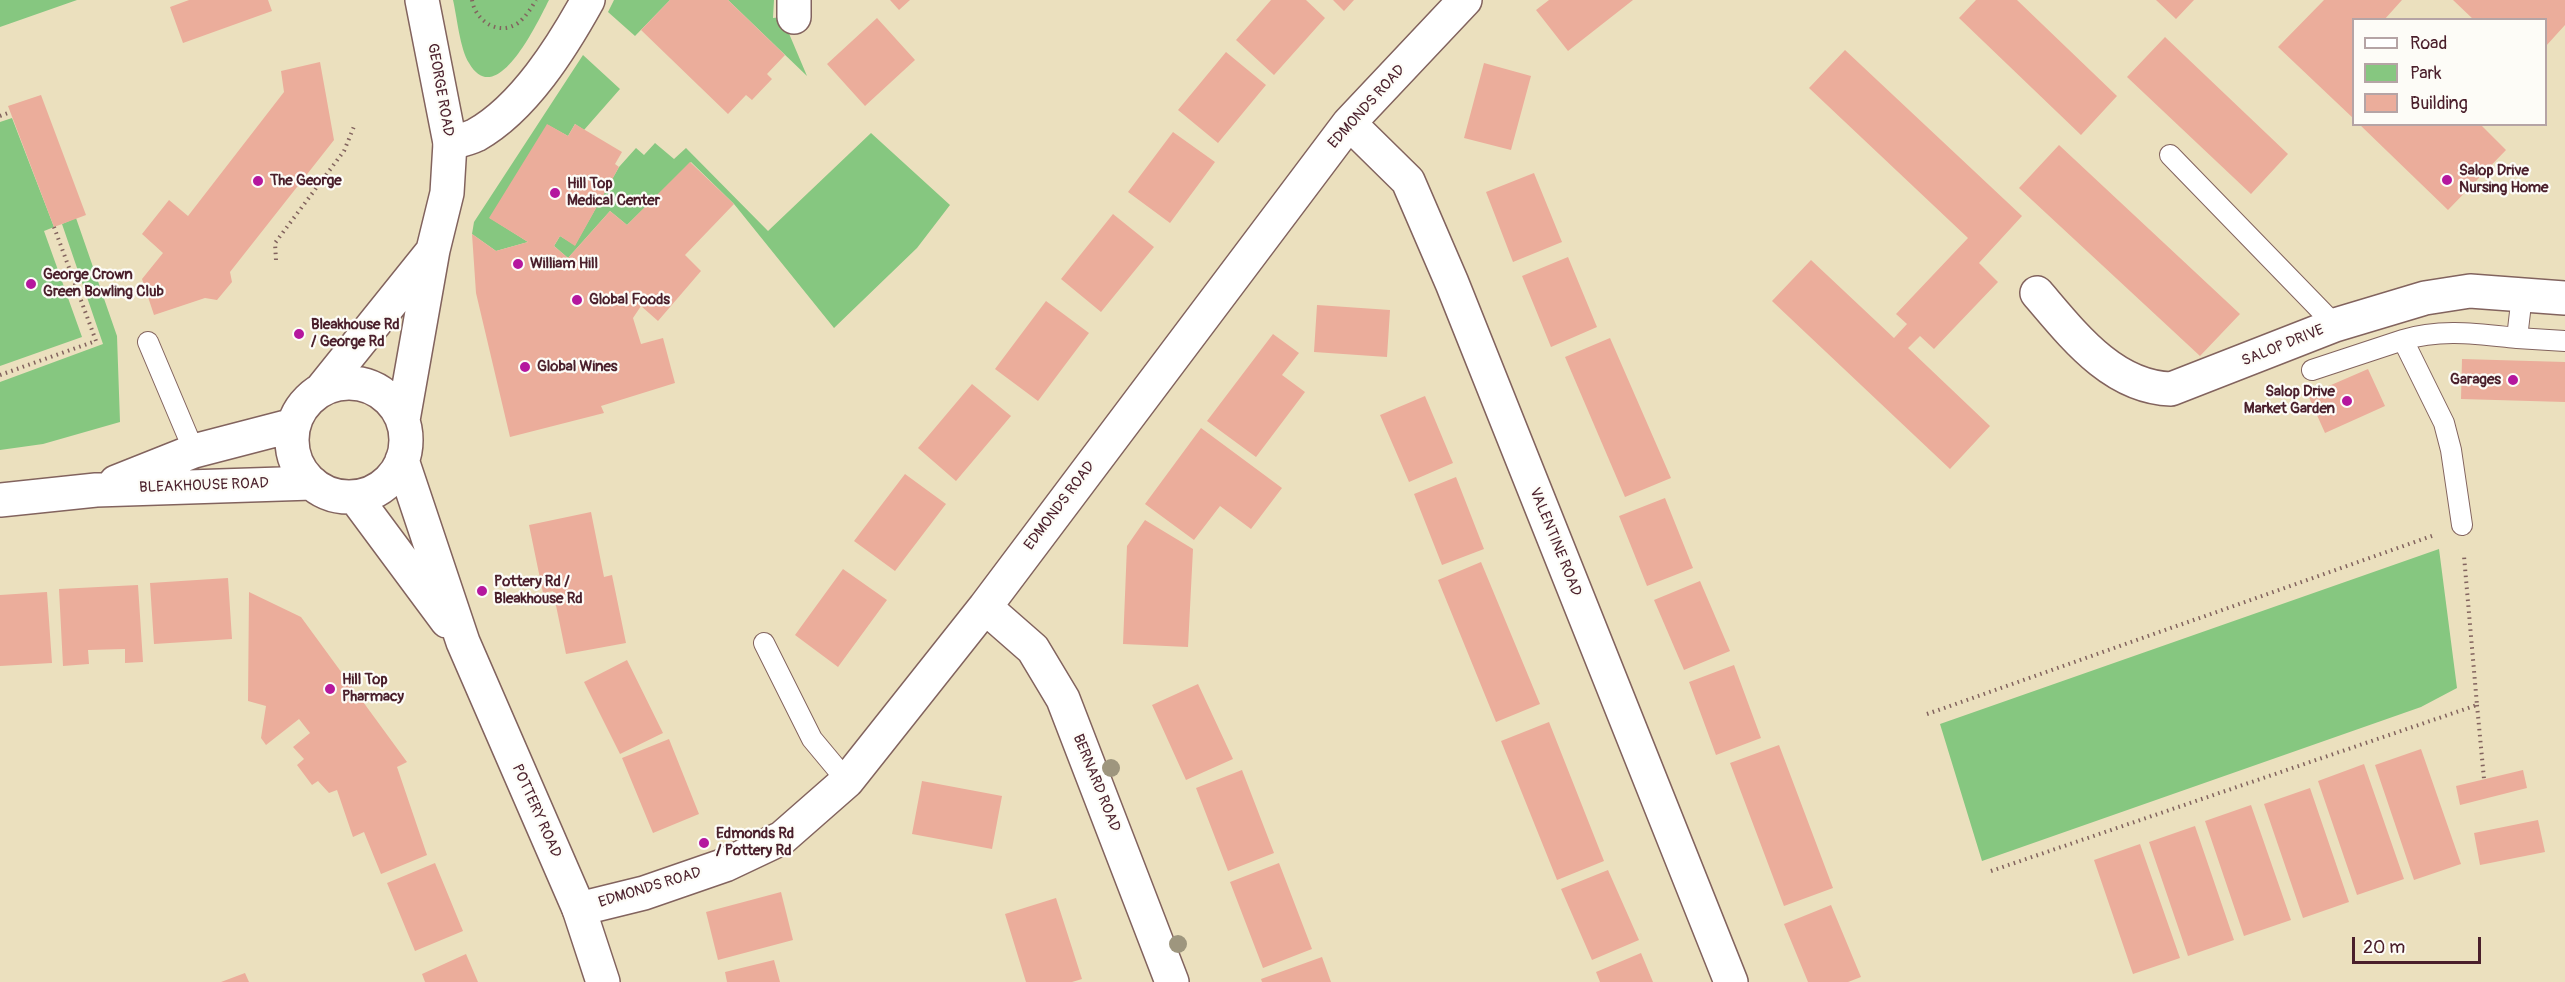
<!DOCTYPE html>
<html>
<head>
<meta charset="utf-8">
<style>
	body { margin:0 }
	#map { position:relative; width:2565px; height:982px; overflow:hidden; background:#ebe0be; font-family:Pangolin,sans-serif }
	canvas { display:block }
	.legend { position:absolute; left:2352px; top:18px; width:195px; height:108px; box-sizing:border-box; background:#fdfcf7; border:2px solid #b5a4a5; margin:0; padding:8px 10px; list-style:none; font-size:18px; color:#4a1f2b }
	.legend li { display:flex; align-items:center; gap:12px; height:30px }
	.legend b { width:30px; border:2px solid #b5a4a5 }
	.scale { position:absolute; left:2352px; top:937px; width:129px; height:27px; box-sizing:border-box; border:3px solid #4a1f2b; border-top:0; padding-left:8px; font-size:18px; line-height:21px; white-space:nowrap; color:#4a1f2b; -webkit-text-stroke:4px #fdfcf7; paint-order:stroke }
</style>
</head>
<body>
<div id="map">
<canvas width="2565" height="982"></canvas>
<ul class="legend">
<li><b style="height:8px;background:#fff"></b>Road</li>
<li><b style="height:16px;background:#86c780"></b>Park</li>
<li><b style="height:16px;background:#ebad9b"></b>Building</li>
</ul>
<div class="scale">20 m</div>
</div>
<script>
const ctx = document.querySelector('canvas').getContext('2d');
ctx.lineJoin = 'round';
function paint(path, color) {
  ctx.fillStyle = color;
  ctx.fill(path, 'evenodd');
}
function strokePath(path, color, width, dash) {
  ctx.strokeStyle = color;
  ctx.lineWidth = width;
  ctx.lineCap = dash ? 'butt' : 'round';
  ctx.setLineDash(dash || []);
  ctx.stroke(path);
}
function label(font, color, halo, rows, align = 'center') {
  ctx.font = font + ' Pangolin,sans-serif';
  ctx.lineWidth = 4.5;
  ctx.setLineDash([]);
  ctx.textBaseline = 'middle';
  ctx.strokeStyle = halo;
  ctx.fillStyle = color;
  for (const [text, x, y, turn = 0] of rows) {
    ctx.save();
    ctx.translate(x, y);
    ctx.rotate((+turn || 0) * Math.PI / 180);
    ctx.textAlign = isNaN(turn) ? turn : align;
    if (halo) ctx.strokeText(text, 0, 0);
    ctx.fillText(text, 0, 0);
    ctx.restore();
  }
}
paint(new Path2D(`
	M0,0H77L0,27Z
	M453,0H549C539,19 497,112 469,63C460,49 457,17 453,0Z
	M614,0H670L635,36L608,12Z
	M728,0H774L773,18L782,17L807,76Z
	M583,55L620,89L584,130L575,124L568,136L548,125L490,218L528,242L496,251L472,234L474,222Z
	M12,118L54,227L44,231L82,337L0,366V122Z
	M871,133L950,205L917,248L834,328L734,204L691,162L627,225L610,211L568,258L554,246L560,236L575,245L619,167L636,148L644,155L655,143L674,159L686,148L768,231Z
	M76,218L117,336L120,422L43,444L0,450V382L103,344L62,224Z
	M2439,549L2457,688L2421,707L1982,861L1940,724Z`), '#86c780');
paint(new Path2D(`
	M189,0H268L272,11L183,43L170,7Z
	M670,0H728L785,55L767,74L772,79L752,100L746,95L728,114L641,30Z
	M890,0H910L899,10Z
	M1271,0H1306L1325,18L1274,75L1236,40Z
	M1333,0H1354L1344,11Z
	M1549,0H1633L1568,51L1536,10Z
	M1976,0H2017L2117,96L2081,135L1959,18Z
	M2156,0H2194L2176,19Z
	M2324,0H2402L2384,20H2354V119L2278,47Z
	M2453,0H2565V25L2546,46V20H2474Z
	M877,18L915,60L865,106L827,64Z
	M2165,37L2288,154L2251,194L2127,77Z
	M1845,50L2022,216L1979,263L1998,282L1934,349L1920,336L1908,348L1990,426L1950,469L1772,301L1811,260L1894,338L1907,324L1896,314L1968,238L1809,88Z
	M1226,52L1266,85L1218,143L1178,110Z
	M320,62L334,140L230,272L232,282L217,300L205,298L154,315L142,279L163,253L142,234L169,200L188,216L284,92L281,71Z
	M1484,63L1531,76L1511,150L1464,138Z
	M41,95L86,215L54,227L8,106Z
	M547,124L568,136L575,124L622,152L615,164L619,167L575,246L560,236L554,246L568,258L610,211L627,225L690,162L734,204L685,255L701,271L658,321L641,306L633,318L641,344L663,338L675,383L601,406L604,413L510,437L476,293L472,234L496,251L528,242L489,218Z
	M2359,124H2480L2506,150L2448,210Z
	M1173,132L1215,162L1170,223L1128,192Z
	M2059,145L2240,314L2200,356L2019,188Z
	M1534,173L1562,242L1513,262L1486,192Z
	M1113,214L1154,247L1101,312L1061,279Z
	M1568,257L1597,327L1551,347L1522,276Z
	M1046,301L1089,333L1038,401L995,369Z
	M1317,305L1390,310L1387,357L1314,352Z
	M1273,334L1299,353L1282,375L1305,392L1256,457L1207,421Z
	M1610,338L1671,478L1625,497L1565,357Z
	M2462,359L2565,362V402L2461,399Z
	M2368,369L2385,406L2325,433L2308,395Z
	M972,384L1011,416L956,481L918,448Z
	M1425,396L1453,463L1409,482L1380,415Z
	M1201,428L1282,488L1251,529L1220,506L1194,540L1145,504Z
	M905,474L946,504L895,571L854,541Z
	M1456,477L1484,549L1442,565L1414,494Z
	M1665,498L1693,568L1647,586L1619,516Z
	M591,512L604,577L612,575L626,643L566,654L553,591L543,593L529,525Z
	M1145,520L1193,549L1188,647L1123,644L1127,546Z
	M1481,562L1540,704L1496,722L1438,580Z
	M843,569L887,600L838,667L795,635Z
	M228,578L232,639L154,644L150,583Z
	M1700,581L1730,651L1684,670L1654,600Z
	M138,585L143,662L125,663V649L88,650L89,664L63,666L59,589Z
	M47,592L52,663L0,666V595Z
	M249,592L301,617L407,762L397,767L427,855L381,874L364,832L353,837L337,790L329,793L318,781L312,785L297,765L304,759L293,747L310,733L299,719L266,745L261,738L266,706L248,701Z
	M627,660L663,733L620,754L584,682Z
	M1734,665L1761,738L1716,755L1689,682Z
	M1198,684L1233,759L1186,780L1152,705Z
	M1549,722L1604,861L1557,880L1501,741Z
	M669,739L699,814L653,833L622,758Z
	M1779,745L1833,888L1784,906L1730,763Z
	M2421,749L2461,864L2414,880L2375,765Z
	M2364,764L2404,879L2357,895L2318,781Z
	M1242,770L1274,853L1228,871L1196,788Z
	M2523,770L2527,788L2460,805L2456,786Z
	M922,781L1002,796L992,849L912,834Z
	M2310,788L2349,902L2303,918L2264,804Z
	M2251,805L2291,920L2244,936L2205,821Z
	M2538,820L2545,852L2480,865L2474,833Z
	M2195,826L2234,940L2188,956L2149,842Z
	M2140,844L2180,958L2133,974L2094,860Z
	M435,863L463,931L415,951L387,883Z
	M1279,863L1312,949L1263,968L1230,882Z
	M1608,870L1639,940L1592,960L1561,889Z
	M781,892L793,940L718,960L706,912Z
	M1056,898L1082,979L1072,982H1026L1005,914Z
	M1831,905L1861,977L1848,982H1808L1784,924Z
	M1641,953L1653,982H1600L1596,972Z
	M466,954L478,982H425L422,974Z
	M1322,957L1331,982H1262L1261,979Z
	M774,960L780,982H727L725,972Z
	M245,973L249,982H221Z`), '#ebad9b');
const lane = new Path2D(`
	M2170,155L2335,325
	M2522,295L2517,338L2565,341
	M148,342L194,451
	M2312,370L2403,340
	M2462,525L2451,450L2444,423L2403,340C2440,328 2479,334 2517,338
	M764,643L812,739L847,781`);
const street = new Path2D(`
	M794,0V17
	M1349,123L1408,181L1452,283L1731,982
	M450,143C458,141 468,139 476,135C524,108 562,47 588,0
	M2037,293C2073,335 2112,387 2171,389L2335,325L2425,298L2470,291L2565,298
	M985,607L1033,649L1063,699L1172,982
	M579,909L644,893L725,865L782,838L847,781L985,607L1349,123L1465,0`);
const secondary = new Path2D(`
	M292 440a57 57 0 1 1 114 0a57 57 0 1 1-114 0Z
	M321,390L431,253
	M403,420L433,250L447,193L450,143L422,0
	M402,460L463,642L579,909L603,982
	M116,482L194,451L294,425
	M355,497L447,621
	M0,500L96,490L312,483`);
strokePath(lane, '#82635e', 22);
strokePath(street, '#82635e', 36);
strokePath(secondary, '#82635e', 36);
strokePath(new Path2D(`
	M472,0C475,20 498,37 518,23C525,18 532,7 536,0
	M0,116L11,112
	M276,260L275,243L344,151L355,124
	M0,375L96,341L54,227
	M2477,705L2484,779
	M1927,714L2432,536
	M1991,871L2477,705L2464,556`), '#82635e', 4, [1.5, 4.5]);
strokePath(lane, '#fff', 20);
strokePath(street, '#fff', 33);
strokePath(secondary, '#fff', 33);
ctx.fillStyle = '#9e967e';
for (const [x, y] of [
	[1111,768],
	[1178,944]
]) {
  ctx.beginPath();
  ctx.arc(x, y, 9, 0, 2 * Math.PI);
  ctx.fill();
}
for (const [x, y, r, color] of [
	[2447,180,6,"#b5179e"],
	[258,181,6,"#b5179e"],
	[555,193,6,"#b5179e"],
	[518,264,6,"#b5179e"],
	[31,284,6,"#b5179e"],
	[577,300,6,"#b5179e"],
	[299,334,6,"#b5179e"],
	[525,367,6,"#b5179e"],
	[2513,380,6,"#b5179e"],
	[2347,401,6,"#b5179e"],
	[482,591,6,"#b5179e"],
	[330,689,6,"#b5179e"],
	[704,843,6,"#b5179e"]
]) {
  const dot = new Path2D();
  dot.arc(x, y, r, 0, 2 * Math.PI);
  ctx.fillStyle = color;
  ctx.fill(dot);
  strokePath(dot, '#fdfcf7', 2);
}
label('15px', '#4a1f2b', '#fdfcf7', [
	["GEORGE ROAD",440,90,80],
	["EDMONDS ROAD",1367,107,-48],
	["SALOP DRIVE",2283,346,-22],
	["BLEAKHOUSE ROAD",204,486,-2],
	["EDMONDS ROAD",1060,506,-53],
	["VALENTINE ROAD",1555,542,68],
	["BERNARD ROAD",1096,783,68],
	["POTTERY ROAD",536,811,66],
	["EDMONDS ROAD",650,888,-17]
]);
label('bold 15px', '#4a1f2b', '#fdfcf7', [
	["Salop Drive",2459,171],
	["Nursing Home",2459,188],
	["The George",270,181],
	["Hill Top",567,184],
	["Medical Center",567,201],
	["William Hill",530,264],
	["George Crown",43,275],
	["Green Bowling Club",43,292],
	["Global Foods",589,300],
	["Bleakhouse Rd",311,325],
	["/ George Rd",311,342],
	["Global Wines",537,367],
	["Garages",2501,380,"right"],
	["Salop Drive",2335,392,"right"],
	["Market Garden",2335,409,"right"],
	["Pottery Rd /",494,582],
	["Bleakhouse Rd",494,599],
	["Hill Top",342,680],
	["Pharmacy",342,697],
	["Edmonds Rd",716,834],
	["/ Pottery Rd",716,851]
], 'left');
</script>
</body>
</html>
